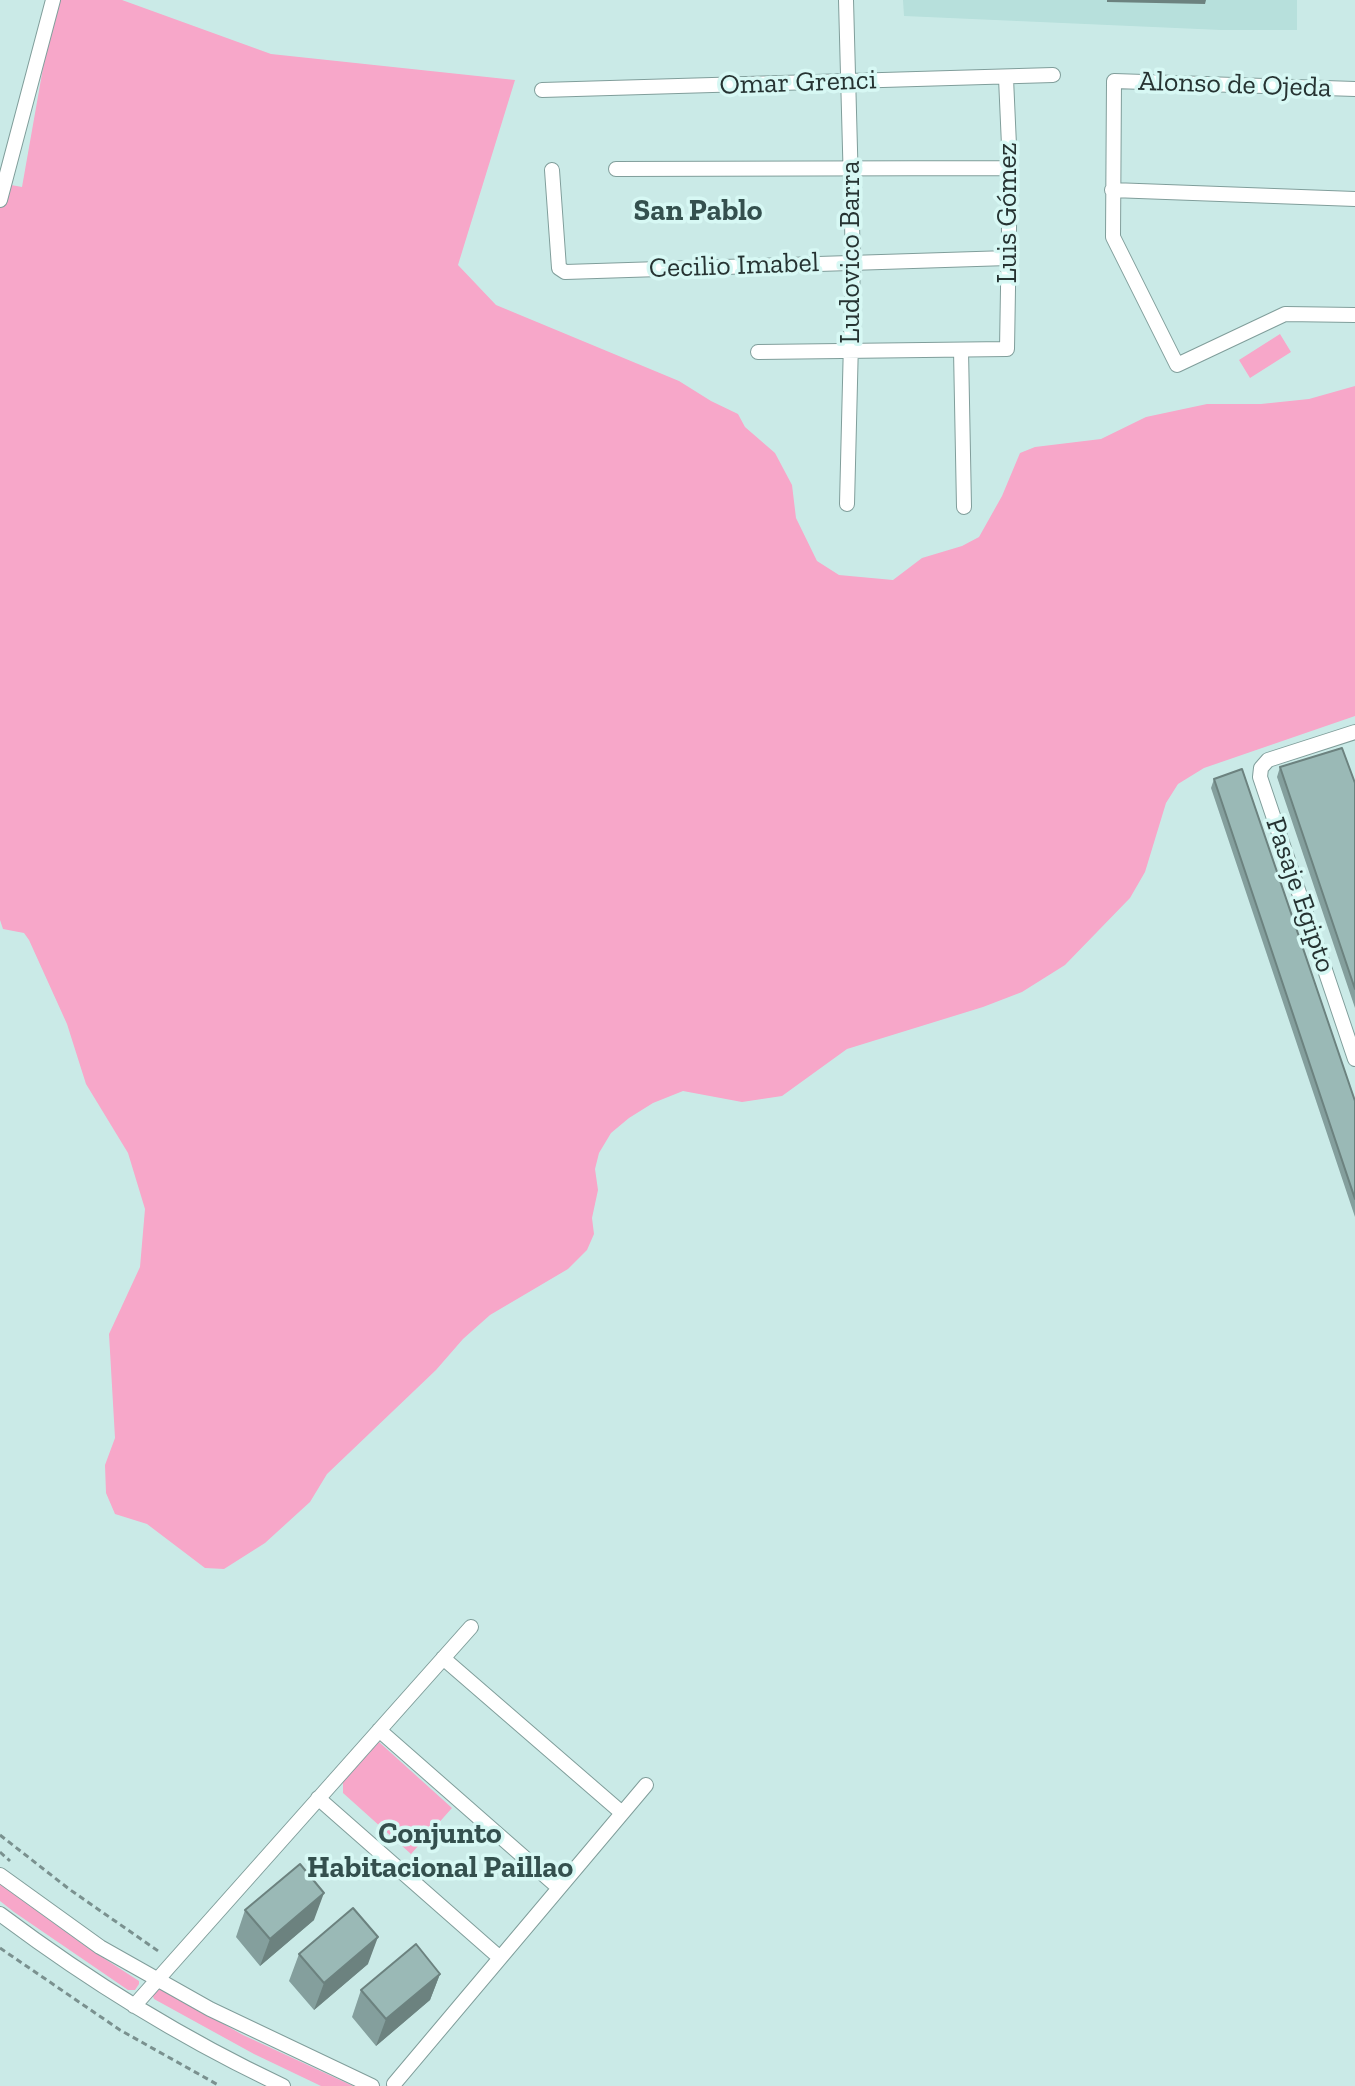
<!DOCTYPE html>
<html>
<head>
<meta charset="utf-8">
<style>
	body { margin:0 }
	canvas { display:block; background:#caeae7 }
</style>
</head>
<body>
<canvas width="1355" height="2086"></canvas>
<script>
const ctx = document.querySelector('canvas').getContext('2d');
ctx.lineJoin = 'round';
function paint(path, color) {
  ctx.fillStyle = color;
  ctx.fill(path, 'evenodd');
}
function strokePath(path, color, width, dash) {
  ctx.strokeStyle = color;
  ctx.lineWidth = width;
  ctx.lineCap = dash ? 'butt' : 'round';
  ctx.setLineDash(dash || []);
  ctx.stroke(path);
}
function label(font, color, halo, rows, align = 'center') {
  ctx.font = font + ' "Zilla Slab",serif';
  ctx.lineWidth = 7;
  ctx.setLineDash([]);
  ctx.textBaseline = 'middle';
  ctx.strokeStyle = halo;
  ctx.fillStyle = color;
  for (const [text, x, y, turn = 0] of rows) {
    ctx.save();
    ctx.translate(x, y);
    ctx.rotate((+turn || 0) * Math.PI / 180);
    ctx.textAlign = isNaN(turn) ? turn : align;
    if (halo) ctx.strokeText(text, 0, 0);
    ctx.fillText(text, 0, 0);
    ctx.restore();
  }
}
paint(new Path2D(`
	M903,0H1297V30H1221L904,16Z`), '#b7e0dc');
paint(new Path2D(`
	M55,0H122L271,54L515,80L458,265L496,305L679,381L711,401L738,414L745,427L775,453L792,485L796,518L817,561L839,575L893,580L922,558L962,546L979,537L1002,496L1020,453L1035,447L1101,439L1146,417L1207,404H1261L1309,399L1355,386V716L1204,768L1178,784L1166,803L1145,872L1130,898L1065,965L1022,992L983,1007L847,1049L782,1096L742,1102L683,1091L653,1103L629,1118L611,1133L599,1153L595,1169L598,1190L592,1218L594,1234L587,1250L568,1269L490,1315L463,1339L436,1370L327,1474L310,1502L265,1543L224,1569L205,1568L147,1524L115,1514L106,1493L105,1465L115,1438L109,1334L140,1267L145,1209L128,1153L86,1084L67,1024L29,940L24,933L3,929L0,920V183L22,187Z
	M1280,334L1291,352L1250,378L1239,360Z
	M379,1742L452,1808L411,1854L343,1793V1781Z
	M0,1884L88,1948L139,1981V1984L135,1990H128L14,1912L0,1901Z
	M158,1987L243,2035L353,2086H321L254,2054L154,1999L152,1994Z`), '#f7a7c9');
const street = new Path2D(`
	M846,0L853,261L847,504
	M1355,89L1114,81L1113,237L1177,365L1285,314L1355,315
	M542,90L1053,75
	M616,169L1010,168
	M552,170L559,268L565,272L1008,258
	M1112,190L1355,199
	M0,200L53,0
	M961,350L964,507
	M758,352L1007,349L1010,168L1006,78
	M1355,732L1268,760L1261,768L1260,777L1355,1059
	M443,1658L622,1813
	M379,1730L559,1888
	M318,1798L500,1958
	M0,1875L100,1947L210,2009L372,2086
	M0,1914C88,1980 183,2039 283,2086
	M134,2006L471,1627
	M394,2084L646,1785`);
strokePath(street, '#809e9b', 16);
strokePath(new Path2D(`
	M0,1835L69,1889L161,1953
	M0,1852L10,1861
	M0,1948L120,2030L220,2086`), '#7a918f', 3, [6, 4]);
strokePath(street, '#fff', 14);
paint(new Path2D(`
	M1280,767L1355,783V1008L1277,777Z
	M1214,779L1355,1101V1217L1211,788Z
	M245,1910L314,1920L260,1966L236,1937Z
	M299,1954L368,1964L314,2010L289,1981Z
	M440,1974L430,2000L376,2046L352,2017L361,1990Z`), '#849f9d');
paint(new Path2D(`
	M1107,0H1206L1205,4L1107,2Z
	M324,1893L314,1920L260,1966L270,1939Z
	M378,1937L368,1964L314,2010L324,1983Z
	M440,1974L430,2000L376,2046L386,2019Z`), '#6c827f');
const building = new Path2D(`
	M1342,748L1355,783V989L1280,767Z
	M1242,769L1355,1101V1199L1214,779Z
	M300,1864L324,1893L270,1939L245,1910Z
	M353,1908L378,1937L324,1983L299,1954Z
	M416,1944L440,1974L386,2019L361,1990Z`);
paint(building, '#9ab9b6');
strokePath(building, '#6c827f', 2);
label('28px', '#263332', '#d7f8f4', [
	["Omar Grenci",798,83,-2],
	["Alonso de Ojeda",1235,85,2],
	["Luis Gómez",1008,213,-90],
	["Ludovico Barra",851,252,-90],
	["Cecilio Imabel",734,266,-2],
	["Pasaje Egipto",1300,895,71]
]);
label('bold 30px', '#34504e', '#d7f8f4', [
	["San Pablo",698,211],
	["Conjunto",440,1834],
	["Habitacional Paillao",440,1868]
]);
</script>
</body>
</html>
